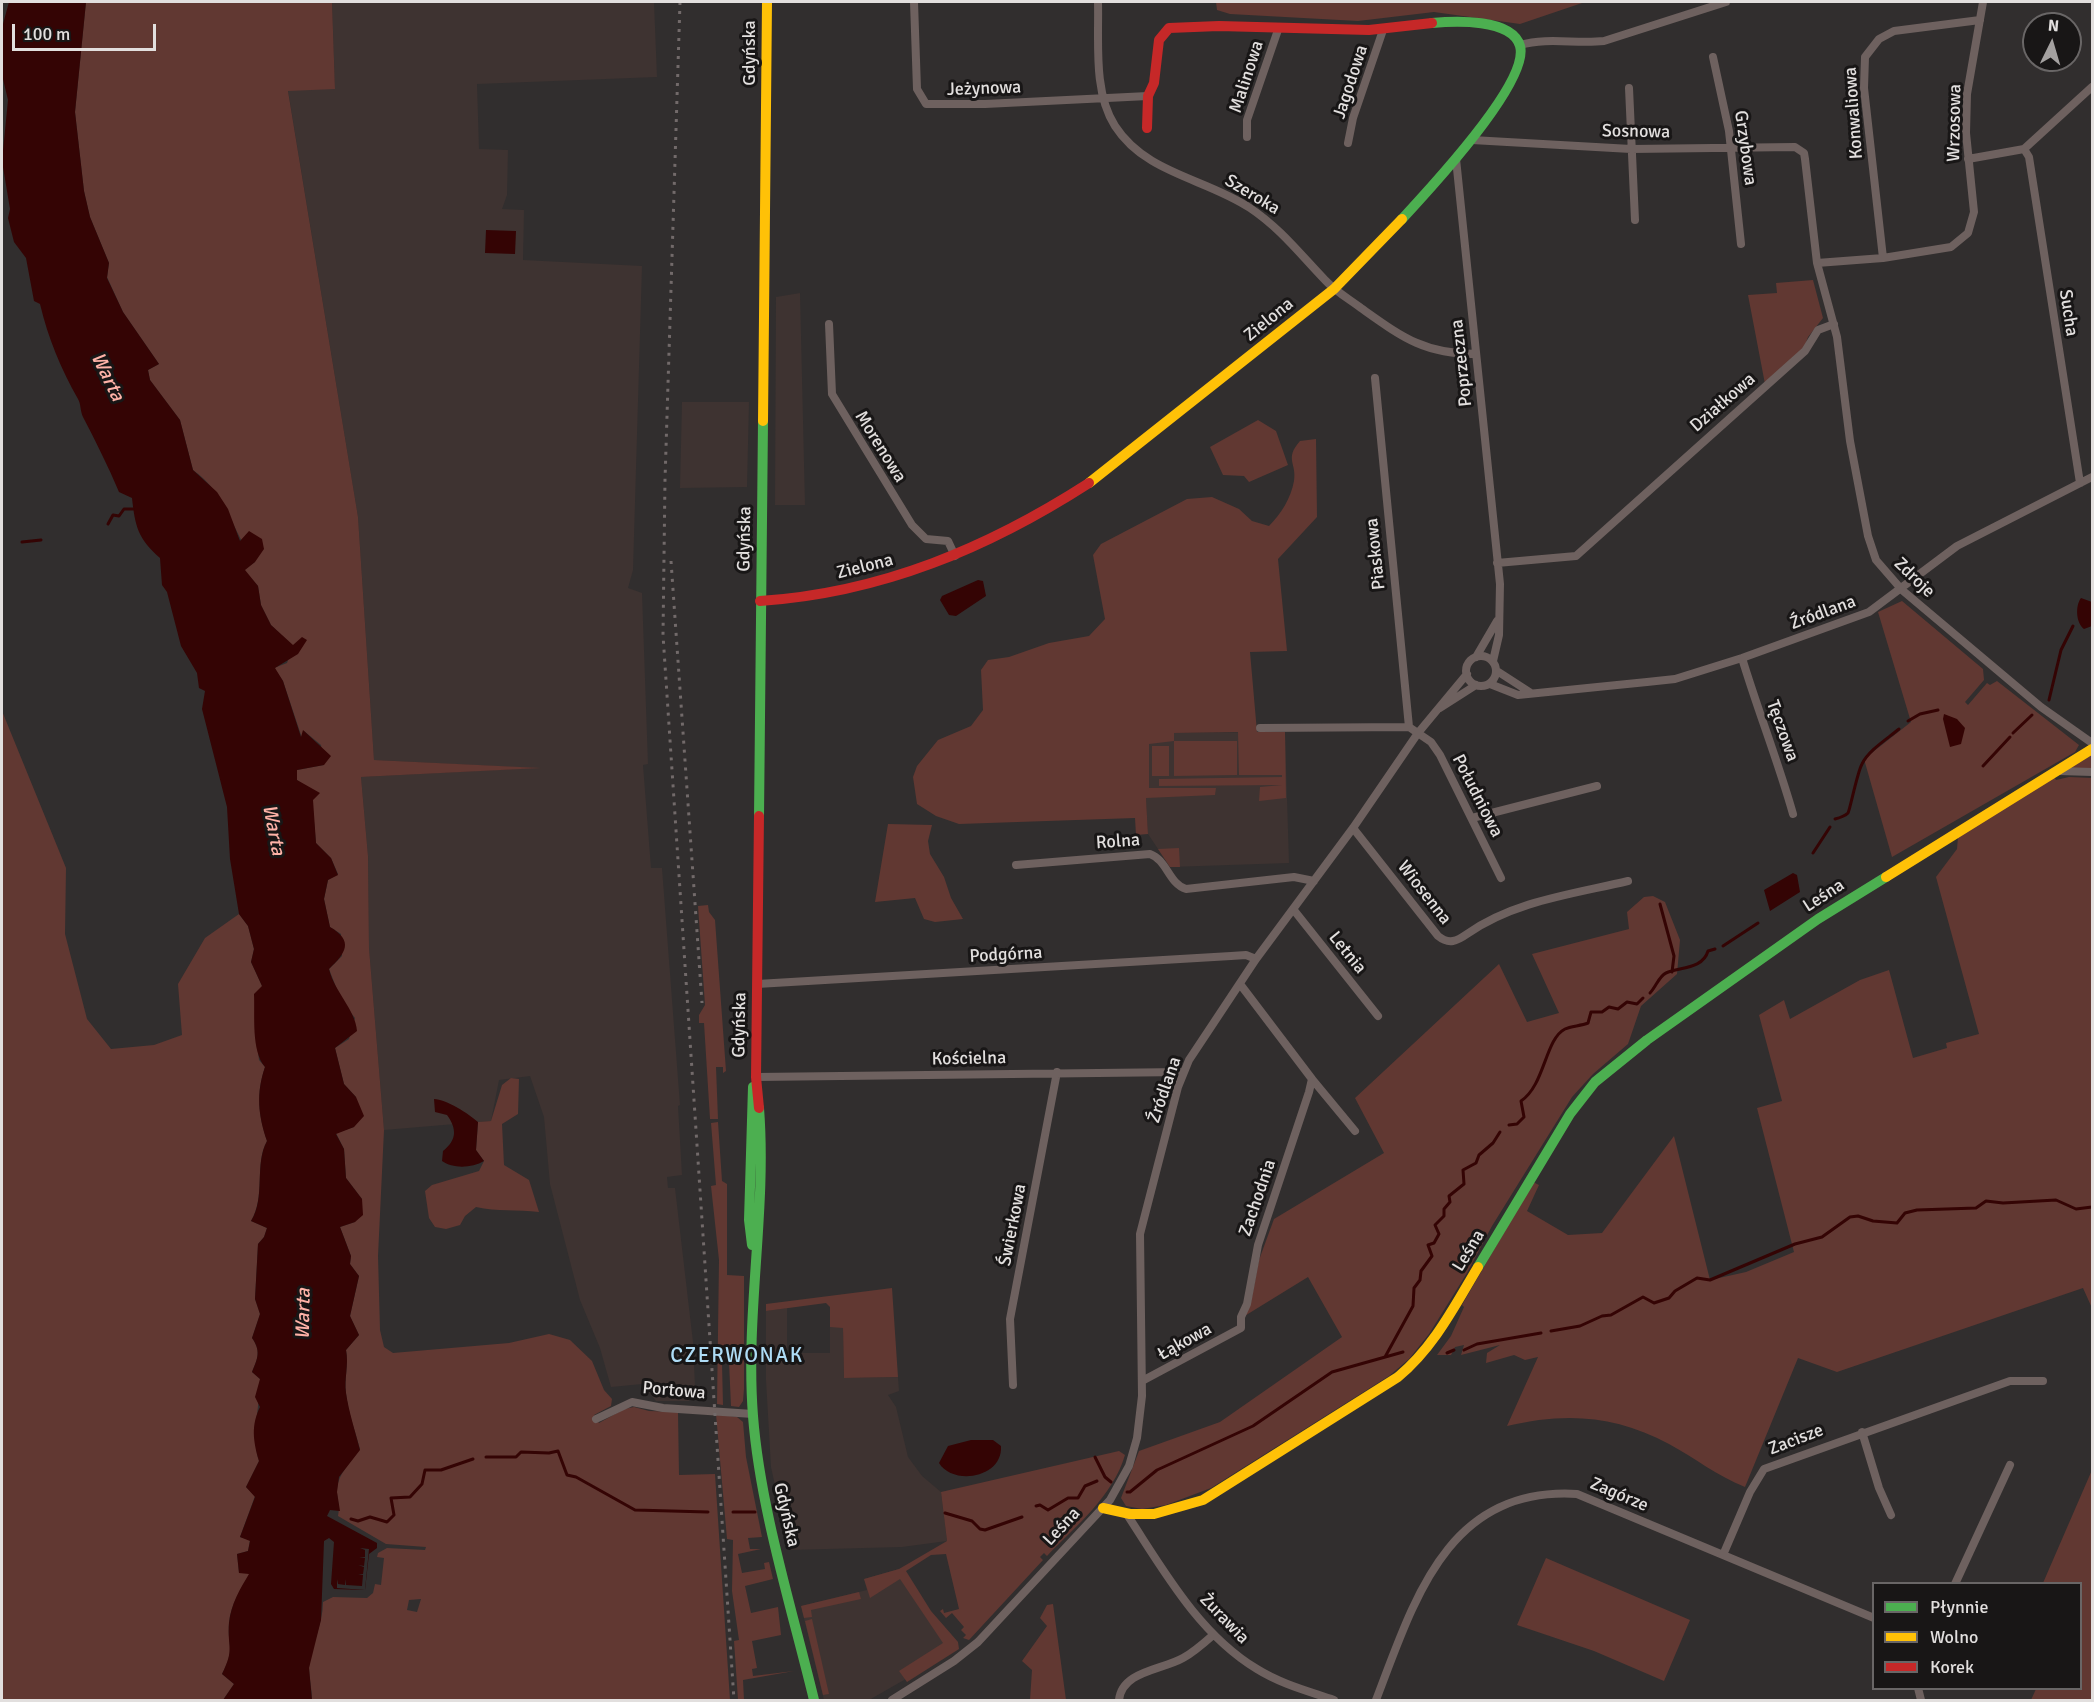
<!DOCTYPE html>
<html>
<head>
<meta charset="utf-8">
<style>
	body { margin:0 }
	#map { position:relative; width:2094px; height:1702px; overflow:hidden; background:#312e2e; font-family:Signika,sans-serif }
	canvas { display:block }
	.frame { position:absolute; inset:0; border:3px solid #e2dfde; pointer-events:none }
	.legend { position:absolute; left:1872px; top:1582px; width:210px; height:108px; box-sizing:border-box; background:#181616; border:2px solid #696666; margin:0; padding:8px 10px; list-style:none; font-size:18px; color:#e2dfde }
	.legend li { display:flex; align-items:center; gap:12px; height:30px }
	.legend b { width:30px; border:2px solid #696666 }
	.north { position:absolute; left:2022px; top:12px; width:60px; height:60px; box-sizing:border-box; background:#181616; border:2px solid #696666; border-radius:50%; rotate:5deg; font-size:16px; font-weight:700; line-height:24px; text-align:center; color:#e2dfde }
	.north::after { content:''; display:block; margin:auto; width:21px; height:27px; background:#a4a1a0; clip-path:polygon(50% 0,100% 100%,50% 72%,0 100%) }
	.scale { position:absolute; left:12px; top:24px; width:144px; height:27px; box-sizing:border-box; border:3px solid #e2dfde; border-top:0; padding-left:8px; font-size:18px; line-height:21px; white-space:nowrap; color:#e2dfde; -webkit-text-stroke:4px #181616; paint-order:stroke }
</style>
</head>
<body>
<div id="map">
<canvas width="2094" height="1702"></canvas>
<div class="frame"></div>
<ul class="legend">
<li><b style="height:8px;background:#4caf50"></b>Płynnie</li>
<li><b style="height:8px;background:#ffc107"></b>Wolno</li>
<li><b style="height:8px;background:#c62828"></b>Korek</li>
</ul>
<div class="north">N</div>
<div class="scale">100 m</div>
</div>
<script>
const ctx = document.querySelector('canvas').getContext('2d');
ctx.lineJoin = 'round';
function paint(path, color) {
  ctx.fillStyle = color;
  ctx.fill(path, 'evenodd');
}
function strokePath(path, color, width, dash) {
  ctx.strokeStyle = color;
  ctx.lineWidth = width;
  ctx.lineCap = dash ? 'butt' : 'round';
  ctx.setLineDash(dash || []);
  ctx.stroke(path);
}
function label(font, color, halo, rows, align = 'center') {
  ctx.font = font + ' Signika,sans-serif';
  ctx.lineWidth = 6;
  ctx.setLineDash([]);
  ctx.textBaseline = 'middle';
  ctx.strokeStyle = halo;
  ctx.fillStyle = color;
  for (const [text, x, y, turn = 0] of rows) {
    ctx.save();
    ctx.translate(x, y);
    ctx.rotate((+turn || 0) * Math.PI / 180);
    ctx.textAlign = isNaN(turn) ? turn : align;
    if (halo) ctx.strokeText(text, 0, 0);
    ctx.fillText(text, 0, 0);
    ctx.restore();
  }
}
paint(new Path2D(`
	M332,2H654L657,77L477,84L479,149L508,150L507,195L502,209L524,210L523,260L642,266L633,570L628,588L642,593L648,764L643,765L651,868H662L680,1105L678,1106L682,1175L667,1177L668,1188H675L693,1342L695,1386L689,1401H656L642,1384L611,1387L600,1348L580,1300L550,1184L544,1117L530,1076L499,1080L491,1121L384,1130L369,948L368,856L361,777L532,768L374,760L358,517L288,90L335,88Z
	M800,293L805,505H775L776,297Z
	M682,402H749L747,487L680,488Z
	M1285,732L1289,863L1170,867L1148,834L1142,733Z
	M787,1308V1353H830V1327H843L844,1378L898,1377L899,1391L888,1395L896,1407L908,1457L922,1476L941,1492L947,1541L902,1547L789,1550L771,1467L766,1380V1311Z
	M899,1569L953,1652L869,1700H824L801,1606L867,1590L864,1579Z`), '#3e3331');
paint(new Path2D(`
	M86,2H332L335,89L288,91L358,517L374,760L541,768L361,777L368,856L369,948L384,1130L378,1256L380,1330L384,1347L393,1353L509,1343L549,1334L570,1340L592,1361L604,1390L612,1399L611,1406L594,1415L599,1423L624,1409L634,1407L649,1411L678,1412L679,1475L715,1474L730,1700H312C312,1689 309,1678 309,1667C311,1644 323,1625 323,1602L333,1597L367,1598L373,1593L375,1584L381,1585L384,1558L377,1557L378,1553L387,1548L425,1550L426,1547L386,1544L338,1516C340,1506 338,1504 337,1493C336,1476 350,1463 360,1449C355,1430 348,1413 346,1393C344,1378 349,1365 346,1350L359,1335L350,1316L359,1276L350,1264L351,1256L340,1227L355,1222L362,1199L346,1178L344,1149L336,1133L354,1127L356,1097L344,1084L335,1048L349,1039L355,1018L341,1000L329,969L342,956L341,934L330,927L324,899L328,880L338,874L331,858L316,843L312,800L305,786L297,780V770L324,765L321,745L304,731L302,738L283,681L274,668L287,663L293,646L271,625L261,605L258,586L244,570L255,562C231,530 228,495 193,470L180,420L150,380L148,370L159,364L123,312L107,277L109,263L90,217L84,191L75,112ZM421,1599L417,1612L407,1610L409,1600Z
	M1216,2H1585L1520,24L1434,12L1358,21L1230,14L1217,10Z
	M1813,280L1823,318L1808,337L1804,348L1765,384L1748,295L1777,293L1776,283Z
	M1258,420L1276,431L1288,465L1249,482L1244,476L1223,475L1210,447Z
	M1316,439L1317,517L1278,559L1287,651L1250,652L1257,732H1285L1286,798L1259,801L1260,787L1282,785L1159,786V779L1282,777V775H1239L1238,732L1174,733V741H1237V775L1174,776V741L1149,744V788H1216L1215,795L1146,798L1148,834L1136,835L1135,818L959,824L936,816L917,804L913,777L917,766L938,740L971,726L983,710L981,670L988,660L1009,657L1049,643L1089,636L1105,619L1093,555L1101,544L1187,499L1212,497L1239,509L1252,521L1269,526C1281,514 1291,498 1294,481C1297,463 1284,459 1300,441Z
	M1902,601L1983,669L1984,680L1965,702L1968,705L1987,683L1990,685L1997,681L2079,745L2075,752L1892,857L1864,759L1911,722L1878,612Z
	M2,711L66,868L65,934L87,1019L111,1049L154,1045L182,1035L178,984L205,938L239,914L248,926L254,949L251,962L262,986L256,1036L259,1060L265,1067C256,1094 258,1113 267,1141C254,1164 266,1196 251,1221L267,1228L264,1237L258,1244L255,1299L260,1314L252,1338C261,1351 258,1358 252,1372L260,1379C260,1406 251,1436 259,1461L246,1487L255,1496L240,1537L250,1540L248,1551L237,1554L239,1573H250C241,1589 231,1604 229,1622C227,1648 236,1648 222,1674L234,1684L223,1700H2Z
	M1152,746H1169V776H1152Z
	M2092,755V769L2073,768L2072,767Z
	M2054,777L2056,780L2069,777L2092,778V1308L2083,1288L1837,1372L1798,1358L1745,1487C1717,1476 1695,1458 1669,1444C1616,1415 1565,1412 1507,1426L1538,1357L1525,1360L1514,1355L1486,1363L1487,1353L1500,1345L1461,1355L1464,1345L1455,1347L1451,1355H1437L1451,1336L1464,1307L1462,1305L1533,1182L1539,1185L1527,1211L1568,1235L1602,1233L1674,1136L1710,1280L1746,1272L1794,1252L1757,1108L1782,1101L1759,1015L1784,1000L1790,1019L1860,980L1889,970L1913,1058L1947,1048L1946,1043L1979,1034L1936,877L1957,849L1958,837Z
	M888,824L932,825L928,841L930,854L944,877L951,898L963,919L935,922L924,919L915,898L875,902Z
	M1179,848L1180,867H1170L1158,849Z
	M1653,896L1665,902L1680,940L1677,974L1641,1006L1628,1044L1593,1074L1572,1097L1492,1226L1467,1273L1429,1334L1409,1359L1389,1376L1211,1488L1166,1505L1142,1509L1126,1506L1121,1498L1139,1451L1220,1422L1342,1337L1308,1277L1243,1317L1251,1302L1259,1260L1274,1219L1384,1153L1355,1098L1499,964L1527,1022L1559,1013L1532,954L1629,929L1627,912L1644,897Z
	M708,905L709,912L715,920L726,1071L723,1073V1067H716L718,1119H710L704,1023H699V1015L705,1005L698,906Z
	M511,1078L519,1079L518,1114L502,1124L504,1165L529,1180L539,1212C518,1209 497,1212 476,1207L465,1216L460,1225L446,1229L435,1227L429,1218L425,1191L432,1185L479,1171L484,1161L476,1150L478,1122L491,1121L502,1085Z
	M718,1122L722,1181L727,1184V1275L744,1276V1389L743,1401L739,1407L731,1406L729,1362L722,1363L723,1405L717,1404L719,1260L711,1186L716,1185L711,1123Z
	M892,1288L898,1377L844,1378L843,1328L830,1327V1307L826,1303L766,1311V1304Z
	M716,1414L737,1417L743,1422L746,1457L762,1537L748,1538L750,1549H761L738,1554L742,1573L765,1569L764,1563L769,1562L773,1579L745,1586L751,1613L778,1607L781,1635L752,1641L757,1668L752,1669L753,1676L794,1671L743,1680L744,1700H738L734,1641L739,1640L732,1591L733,1540L727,1539Z
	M1119,1451L1125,1455C1113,1496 1076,1526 1047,1556L1044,1553L1040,1557L1043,1560L969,1640L963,1638L966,1635L961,1630L964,1627L952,1613L946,1618L940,1611L943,1609L944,1613L959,1609L946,1554L931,1555L906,1571L931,1611L958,1642L959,1649L907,1682L899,1671L943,1643L900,1579L870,1598L864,1579L899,1569L947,1541L941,1492Z
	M2092,1470V1700H2031L2036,1689L2080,1688V1584L2043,1583Z
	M1546,1558L1690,1620L1664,1681L1594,1651L1517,1625Z
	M859,1592L861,1599L811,1610L812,1617L804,1618L801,1606Z
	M1053,1604L1066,1700H1030L1032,1670L1022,1661L1047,1626L1040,1618L1047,1605Z
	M812,1619L829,1694L823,1695L805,1621Z`), '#613832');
paint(new Path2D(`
	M9,2H86L75,112L84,191L90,217L109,263L107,278L123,312L159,364L148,370L150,380L180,420L193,470L217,492L228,509L240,541L249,531L262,539L264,549L255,562L245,570L258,586L261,605L271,625L293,645L302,637L307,640L298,654L275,668L283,681L301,737L303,730L331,756L324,765L297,770V780L320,793L313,800L316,843L331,858L338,875L328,880L324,899L330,927C354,941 346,953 329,969C335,993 355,1009 357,1031L335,1048L344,1084L356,1097L364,1116L354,1127L336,1134L344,1149L346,1178L362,1199L363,1215L355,1222L340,1227L351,1256L350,1264L359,1276L350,1316L359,1335L346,1350C349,1365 344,1378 346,1393C349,1413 355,1430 360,1450L339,1477L337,1492L340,1511L330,1510L327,1516L377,1543V1548L369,1554L365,1590L334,1589L331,1584L334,1542L329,1538L324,1541L321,1620L309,1668L312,1700H223L234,1684L222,1674C235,1648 227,1648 229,1623C231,1604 240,1589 249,1574L239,1573L237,1554L248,1551L250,1541L240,1537L255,1497L246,1487L259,1461C253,1441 251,1425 260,1407L255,1397L260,1379L252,1372C258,1358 261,1351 252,1338L260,1314L255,1299L258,1244L264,1237L267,1228L251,1221C266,1197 254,1165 267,1141C258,1115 256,1093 265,1067C251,1051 255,1015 254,994L262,986L251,962L254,949L248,926L239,914L230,859L227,807L202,709L205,691L199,688L197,673L181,646L167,592L162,585L160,558C138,539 135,526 132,498L119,492C108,466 96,442 83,417C80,411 81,404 78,399C61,369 48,338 40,304L34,301L26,258L14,242L8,218L10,209L2,161L8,100L3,79L2,53L3,24Z
	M486,230L516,231L515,254L485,253Z
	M978,580L983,581L986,596L956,616L949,615L940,600L942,596Z
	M2081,598L2092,602V626L2084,629C2076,623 2075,606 2081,598Z
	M1944,714L1957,719L1965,728L1961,744L1950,747L1943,719Z
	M1793,873L1797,875L1800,892L1770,911L1764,890Z
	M434,1099C446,1099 469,1114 478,1122L476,1150L484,1161C472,1168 453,1169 442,1161L443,1151C457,1140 457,1129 447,1115L435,1112Z
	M971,1440H993L1001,1446C1003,1478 953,1486 939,1463L948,1446Z`), '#340404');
paint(new Path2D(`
	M360,1548L369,1549L365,1590L337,1588V1579L338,1584L345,1585V1579L346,1585L362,1586L363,1575L358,1574H363L364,1567L358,1565L364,1566L365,1558L359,1557H365V1550Z`), '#312e2e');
strokePath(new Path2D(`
	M108,524L113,515L119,516L124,509H133
	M22,542L41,540
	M2049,700L2061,650L2073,626
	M1908,721L1920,714L1938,710
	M2013,733L2032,715
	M1983,766L2010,737
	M1835,819C1839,818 1845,816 1848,813C1850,810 1857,773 1862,764C1869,750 1887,739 1899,729
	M1813,853L1830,827
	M1660,904L1674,956L1672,972
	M1723,946L1758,923
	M1650,993C1656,987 1659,976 1666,973C1680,967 1703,969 1708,951L1715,949
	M1509,1125L1517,1124L1524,1117L1521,1101C1545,1085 1545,1039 1565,1029C1571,1026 1581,1026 1588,1023L1591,1012H1602L1609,1007L1618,1009L1627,1002L1637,1004L1643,998
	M1551,1331L1580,1326L1602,1316L1611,1315L1643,1297L1654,1303L1669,1298L1675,1291L1697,1278L1710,1280L1795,1244L1822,1237L1850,1217L1858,1216L1873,1221L1897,1223L1905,1213L1917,1210L1976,1208L1986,1201L2003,1203L2056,1200L2076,1209L2092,1207
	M1464,1350L1477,1344L1541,1333
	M1447,1353L1454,1350
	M1385,1357L1413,1306L1414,1288L1420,1280L1421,1271L1432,1256L1428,1245L1434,1243L1439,1234L1435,1225L1444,1216V1209L1450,1202L1449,1196L1464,1184L1463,1170L1476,1163L1479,1155L1493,1143L1500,1132
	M486,1457H516L521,1452L549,1453L558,1451L567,1475L576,1477L635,1510L708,1512
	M1095,1457L1105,1477L1111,1482
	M1127,1492H1130L1157,1470L1253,1426L1332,1372L1403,1352
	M1036,1506L1040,1505L1048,1510L1068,1498H1078L1085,1486L1097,1481
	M733,1512H755
	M945,1513L972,1521L980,1529L985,1530L1022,1517
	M351,1519L358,1521L370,1517L387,1522L394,1515L391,1498L410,1497L422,1484L425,1470H441L473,1459`), '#340404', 3);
strokePath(new Path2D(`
	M914,2L917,89L926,104H985L1148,96
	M1098,2C1099,41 1093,92 1115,126C1146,174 1205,178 1250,208C1280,228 1300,254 1325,280C1335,291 1349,299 1361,308C1402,337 1424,354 1476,354
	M1983,2L1967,94L1966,133L1974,212L1968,233L1951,247L1883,258L1817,263L1837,337L1850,441L1868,536L1876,560L1902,590L2041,707L2092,743
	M1520,45C1548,37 1575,44 1604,41L1726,2
	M1713,57L1729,131L1741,244
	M1629,88L1635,220
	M1247,137V120L1279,27
	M1472,140L1631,149L1795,147L1804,153L1805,159L1817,263
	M1348,143L1353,118L1383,30
	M2024,149L2029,157L2080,483
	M1456,159L1500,584L1499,635L1493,661
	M1968,159L2024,149L2092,87
	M1883,258L1864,88L1865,57L1879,39L1894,31L1980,20
	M829,324L832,394L912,525L926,539L948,541L955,556
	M1375,378L1409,727L1431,742L1440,755L1501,878
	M1497,563L1576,556L1805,351L1818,330L1834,324
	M1466 671a15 15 0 1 1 30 0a15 15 0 1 1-30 0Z
	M1476,657L1497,621
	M1742,658C1758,711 1778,761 1793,814
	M1497,671L1531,693
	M1490,684L1518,695L1647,682L1675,679L1742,658L1869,612L1957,546L2092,477
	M1440,708L1476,685
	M1260,728L1409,727
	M2059,771L2092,772
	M1472,818L1597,786
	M1353,828L1438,936C1449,945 1457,941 1467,934C1514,901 1573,894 1628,881
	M1016,865L1150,854C1167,860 1169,884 1186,889L1294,877L1314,881
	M1293,909L1378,1016
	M757,984L1231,956L1246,955L1256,959
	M756,1077L1183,1072
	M1312,1079L1355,1131
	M1142,1381L1241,1328V1317L1247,1304L1258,1245L1309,1092L1312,1079L1240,984
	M1013,1385L1010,1319L1057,1072
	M596,1419L632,1402L663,1408L753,1414
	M1862,1432L1879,1488L1891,1515
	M1128,1516C1164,1571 1199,1634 1257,1669C1281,1684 1308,1691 1334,1700
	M1723,1555L1750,1492L1764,1469L2010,1381H2043
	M1955,1584L2010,1465
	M1918,1688L1921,1700
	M892,1700L954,1661L978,1642L1110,1500L1129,1466L1137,1438L1142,1396L1140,1234L1178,1087L1189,1060L1256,959L1353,828L1418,733L1467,674
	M1119,1700C1122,1671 1162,1670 1183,1658C1194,1652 1204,1643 1213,1635
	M1376,1700C1414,1601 1447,1486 1577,1494L1874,1618`), '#6e615f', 8);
strokePath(new Path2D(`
	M1402,219C1428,191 1530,82 1520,46C1512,18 1454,21 1432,23
	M759,816L763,421
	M759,1108C767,1210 745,1313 753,1416C760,1508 792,1609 814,1700
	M752,1245L749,1220L753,1087
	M1478,1267L1570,1114L1595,1082L1647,1040L1818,919L1886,877`), '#4caf50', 10);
strokePath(new Path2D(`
	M763,421L767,2
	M1089,483L1334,289L1402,219
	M1886,877L2092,749
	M1103,1508L1130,1514H1154L1203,1500L1398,1377C1434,1347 1454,1307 1478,1267`), '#ffc107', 10);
strokePath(new Path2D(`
	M1147,128L1148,96L1154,83L1159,40L1169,28L1219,26L1369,30L1432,23
	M760,601C881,593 988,548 1089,483
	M759,816L756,1077L759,1108`), '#c62828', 10);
strokePath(new Path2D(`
	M680,2L665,480L663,635L734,1700
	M671,561L702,1003`), '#726a6a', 3, [3, 6]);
label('18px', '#e2dfde', '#181616', [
	["Gdyńska",750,53,-90],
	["Malinowa",1247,77,-72],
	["Jagodowa",1351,82,-72],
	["Jeżynowa",984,89,-2],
	["Konwaliowa",1854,113,-94],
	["Wrzosowa",1955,123,-89],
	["Sosnowa",1636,132,1],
	["Grzybowa",1745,148,82],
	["Szeroka",1252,195,31],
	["Sucha",2068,313,81],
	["Zielona",1269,320,-39],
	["Poprzeczna",1462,363,-96],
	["Działkowa",1723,403,-41],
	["Morenowa",880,447,58],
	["Gdyńska",745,539,-89],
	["Piaskowa",1376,554,-96],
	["Zielona",865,567,-14],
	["Zdroje",1914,578,44],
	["Źródlana",1823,613,-20],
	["Tęczowa",1782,731,70],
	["Południowa",1477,796,63],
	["Rolna",1118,842,-4],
	["Wiosenna",1424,893,52],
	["Leśna",1824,896,-33],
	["Letnia",1347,953,51],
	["Podgórna",1006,955,-3],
	["Gdyńska",740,1025,-89],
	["Kościelna",969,1059,-1],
	["Źródlana",1165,1090,-71],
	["Zachodnia",1258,1198,-71],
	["Świerkowa",1013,1225,-79],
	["Leśna",1469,1251,-59],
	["Łąkowa",1185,1342,-29],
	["Portowa",674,1391,5],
	["Zacisze",1796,1440,-21],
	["Zagórze",1619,1495,23],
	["Gdyńska",786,1515,77],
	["Leśna",1062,1527,-47],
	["Żurawia",1224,1619,46]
]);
label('italic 20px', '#feb2a7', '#181616', [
	["Warta",107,377,64],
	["Warta",273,830,79],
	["Warta",304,1314,-89]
]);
ctx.letterSpacing = '1.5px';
label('21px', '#aedcf6', '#181616', [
	["CZERWONAK",737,1356]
]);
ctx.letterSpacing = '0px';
</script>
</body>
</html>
